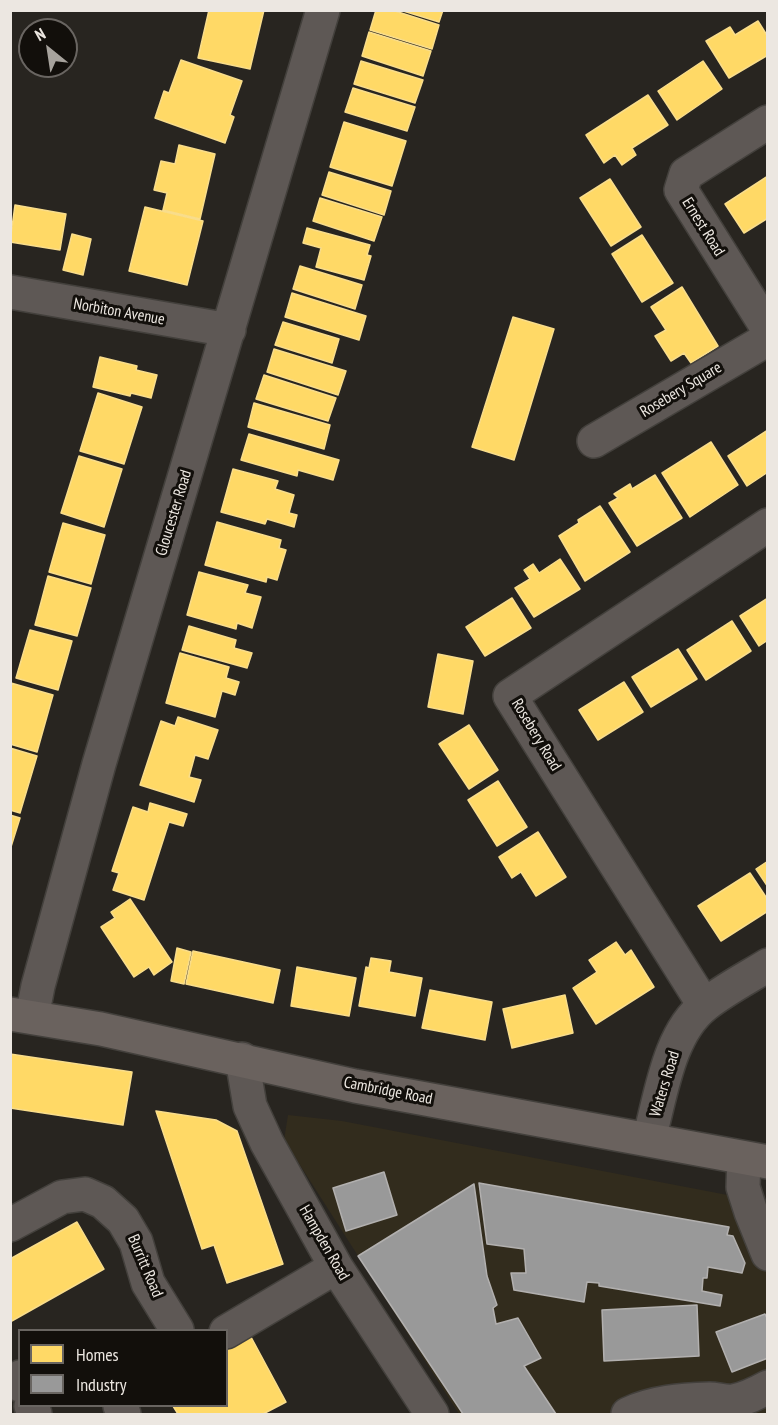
<!DOCTYPE html>
<html>
<head>
<meta charset="utf-8">
<style>
	body { margin:0 }
	#map { position:relative; width:778px; height:1425px; overflow:hidden; background:#282520; font-family:"PT Sans Narrow",sans-serif }
	canvas { display:block }
	.frame { position:absolute; inset:0; border:12px solid #ece7e1; pointer-events:none }
	.legend { position:absolute; left:18px; top:1329px; width:210px; height:78px; box-sizing:border-box; background:#120f0b; border:2px solid #696561; margin:0; padding:8px 10px; list-style:none; font-size:18px; color:#ece7e1 }
	.legend li { display:flex; align-items:center; gap:12px; height:30px }
	.legend b { width:30px; border:2px solid #696561 }
	.north { position:absolute; left:18px; top:18px; width:60px; height:60px; box-sizing:border-box; background:#120f0b; border:2px solid #696561; border-radius:50%; rotate:330deg; font-size:16px; font-weight:700; line-height:24px; text-align:center; color:#ece7e1 }
	.north::after { content:''; display:block; margin:auto; width:21px; height:27px; background:#a7a39d; clip-path:polygon(50% 0,100% 100%,50% 72%,0 100%) }
</style>
</head>
<body>
<div id="map">
<canvas width="778" height="1425"></canvas>
<div class="frame"></div>
<ul class="legend">
<li><b style="height:16px;background:#ffd966"></b>Homes</li>
<li><b style="height:16px;background:#999"></b>Industry</li>
</ul>
<div class="north">N</div>
</div>
<script>
const ctx = document.querySelector('canvas').getContext('2d');
ctx.lineJoin = 'round';
function paint(path, color) {
  ctx.fillStyle = color;
  ctx.fill(path, 'evenodd');
}
function strokePath(path, color, width, dash) {
  ctx.strokeStyle = color;
  ctx.lineWidth = width;
  ctx.lineCap = dash ? 'butt' : 'round';
  ctx.setLineDash(dash || []);
  ctx.stroke(path);
}
function label(font, color, halo, rows, align = 'center') {
  ctx.font = font + ' "PT Sans Narrow",sans-serif';
  ctx.lineWidth = 6;
  ctx.setLineDash([]);
  ctx.textBaseline = 'middle';
  ctx.strokeStyle = halo;
  ctx.fillStyle = color;
  for (const [text, x, y, turn = 0] of rows) {
    ctx.save();
    ctx.translate(x, y);
    ctx.rotate((+turn || 0) * Math.PI / 180);
    ctx.textAlign = isNaN(turn) ? turn : align;
    if (halo) ctx.strokeText(text, 0, 0);
    ctx.fillText(text, 0, 0);
    ctx.restore();
  }
}
paint(new Path2D(`
	M288,1115L342,1121L764,1202L768,1210L767,1414H459L284,1140Z`), '#322c1d');
const homes = new Path2D(`
	M209,10H264L250,69L198,58Z
	M376,10H392L439,25L432,49L370,30Z
	M400,10H443L439,22Z
	M758,21L768,37V55L729,78L706,41L730,27L735,35Z
	M369,32L431,51L423,76L362,56Z
	M181,60L242,81L230,115L234,117L225,143L155,118L164,91L169,93Z
	M361,61L423,80L415,103L354,84Z
	M703,61L722,89L677,120L658,91Z
	M353,88L415,107L407,131L345,112Z
	M648,95L668,125L632,148L636,155L622,165L615,155L604,163L586,135Z
	M344,122L406,141L392,186L330,167Z
	M179,145L215,154L200,219L163,210L167,193L154,190L161,161L175,164Z
	M329,172L391,191L384,215L322,195Z
	M768,176V218L744,233L725,204Z
	M610,179L641,227L611,246L580,198Z
	M320,198L382,217L374,241L313,221Z
	M15,205L66,214L60,250L10,242Z
	M145,207L203,221L187,285L129,271Z
	M307,228L370,245L367,255L371,256L364,280L316,267L321,248L303,243Z
	M72,234L91,239L83,275L63,270Z
	M642,235L673,283L642,302L612,254Z
	M300,266L362,285L355,309L293,289Z
	M682,287L718,346L691,363L684,353L671,361L655,336L666,330L651,307Z
	M292,293L366,316L359,340L285,317Z
	M513,317L554,329L514,460L472,447Z
	M283,322L339,339L332,363L275,345Z
	M274,349L346,371L338,395L267,372Z
	M100,357L137,366L136,370L157,375L151,398L131,393L130,396L93,387Z
	M264,375L336,398L328,421L256,399Z
	M98,393L142,407L124,464L80,451Z
	M254,403L330,425L324,449L248,427Z
	M768,430V472L747,486L728,456Z
	M249,434L339,460L333,480L298,470L297,476L241,460Z
	M711,442L738,485L690,517L662,473Z
	M79,456L122,469L104,527L61,513Z
	M233,469L278,481L275,489L294,495L289,513L297,515L294,527L267,519L265,524L221,512Z
	M655,475L682,518L637,546L609,503L618,498L614,494L630,484L632,489Z
	M600,506L630,552L585,581L559,536L579,523L578,520Z
	M217,522L281,540L279,548L286,550L277,580L267,577L266,582L205,565Z
	M63,523L105,535L91,584L49,572Z
	M560,559L580,589L534,617L515,588L530,579L524,570L533,564L539,573Z
	M199,572L248,585L245,593L261,597L252,628L237,623L236,629L187,615Z
	M48,576L91,588L77,636L35,625Z
	M512,598L531,628L485,656L466,627Z
	M768,598V640L759,646L740,616Z
	M732,621L751,651L706,680L687,650Z
	M189,626L236,640L234,648L252,653L247,668L182,650Z
	M30,630L72,641L58,690L16,678Z
	M678,649L697,679L651,707L632,677Z
	M180,653L229,667L226,678L239,682L235,695L222,691L215,717L166,703Z
	M438,654L473,661L463,714L428,707Z
	M624,682L643,712L598,740L579,710Z
	M11,683L53,695L37,752L10,744Z
	M178,717L218,730L208,759L195,755L189,777L201,780L194,802L140,785L161,721L175,726Z
	M469,725L498,770L469,789L439,744Z
	M10,748L37,756L20,813L10,810Z
	M498,781L527,827L497,846L468,800Z
	M150,803L187,814L183,826L169,822L144,900L113,890L119,873L112,871L133,807L148,812Z
	M10,815L20,818L10,850Z
	M538,832L566,877L536,896L521,872L512,878L499,857Z
	M768,861V887L756,869Z
	M750,873L768,900V911L721,941L698,906Z
	M130,899L172,962L154,975L149,967L134,977L101,927L115,918L111,912Z
	M616,942L625,955L631,950L654,987L596,1024L573,988L597,972L589,960Z
	M177,948L191,952L184,984L171,981Z
	M193,951L280,970L273,1003L186,984Z
	M371,958L391,961L389,972L422,978L415,1016L359,1006L366,967L369,968Z
	M297,967L356,978L349,1016L291,1006Z
	M430,990L492,1002L485,1040L422,1028Z
	M565,995L573,1033L512,1048L503,1009Z
	M10,1054L132,1072L123,1125L10,1108Z
	M156,1111L216,1120L237,1131L283,1264L227,1283L214,1245L202,1249Z
	M77,1222L104,1269L10,1322V1259Z
	M251,1337L286,1402L263,1414H178L173,1406H226V1350Z`);
paint(homes, '#ffd966');
strokePath(homes, '#f9dd8b', 1.5);
const industry = new Path2D(`
	M384,1172L397,1215L346,1231L333,1188Z
	M479,1183L729,1227L727,1235L733,1236L745,1263L742,1273L708,1267L707,1278H703L702,1291L722,1295L720,1306L599,1286V1283L587,1282L584,1302L514,1290L511,1273H526L524,1249L487,1244Z
	M474,1184L487,1276L497,1305L493,1308L496,1324L518,1318L541,1358L524,1366L556,1414H463L358,1256Z
	M697,1305L699,1356L604,1361L602,1310Z
	M765,1314L768,1320V1358L732,1372L716,1332Z`);
paint(industry, '#999');
strokePath(industry, '#b2b0af', 1.5);
const minor = new Path2D(`
	M768,122L686,174L681,190L768,329
	M10,292L229,330
	M594,441L768,339
	M704,1005L510,696L768,525
	M32,1017L38,986L99,764L323,10
	M242,1059L250,1106L267,1143L336,1267L432,1414
	M649,1139C661,1096 668,1034 705,1005C724,990 747,978 768,965
	M744,1158L743,1187L751,1212L768,1254
	M10,1225L62,1197L85,1194L103,1202L123,1220L136,1242L148,1283L177,1330
	M226,1332L336,1267
	M20,1377L16,1379L20,1385
	M31,1406L35,1414
	M120,1406L124,1414
	M628,1414C654,1402 680,1400 710,1399C717,1399 725,1402 733,1401C746,1399 757,1393 768,1387`);
const major = new Path2D(`
	M10,1014L101,1029L355,1086L768,1162`);
strokePath(minor, '#43403c', 36);
strokePath(major, '#43403c', 36);
strokePath(minor, '#5e5855', 33);
strokePath(major, '#6a625e', 33);
label('16px', '#ece7e1', '#120f0b', [
	["Ernest Road",703,227,58],
	["Norbiton Avenue",119,312,10],
	["Rosebery Square",681,390,-31],
	["Gloucester Road",174,513,-73],
	["Rosebery Road",536,735,59],
	["Waters Road",665,1084,-73],
	["Cambridge Road",388,1091,11],
	["Hampden Road",324,1243,60],
	["Burritt Road",145,1266,67]
]);
</script>
</body>
</html>
